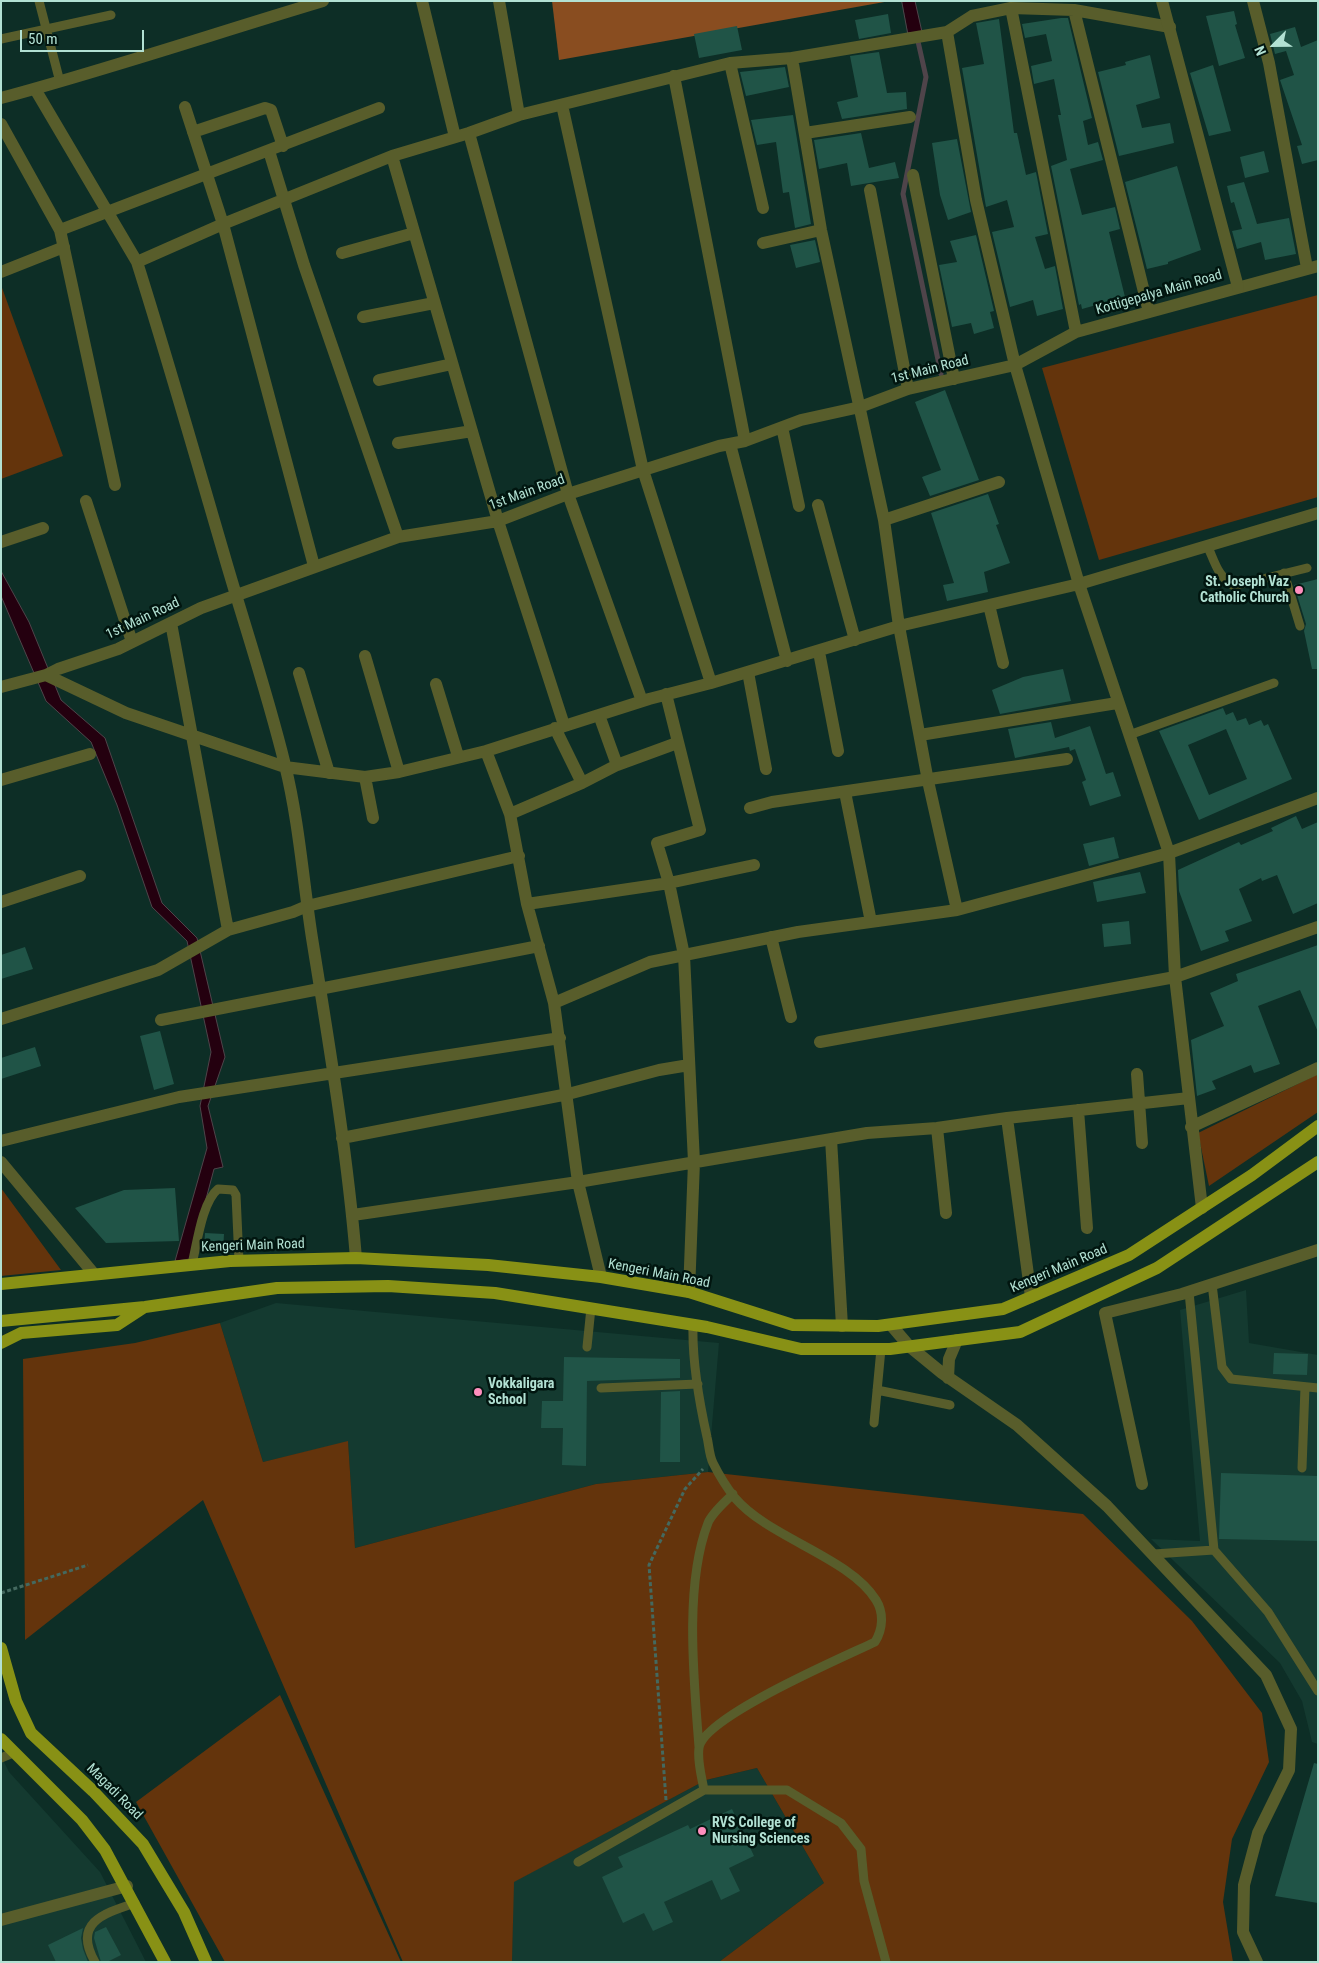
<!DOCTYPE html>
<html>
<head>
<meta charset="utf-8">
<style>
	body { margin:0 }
	#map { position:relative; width:1319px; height:1963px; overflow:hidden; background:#0d2e26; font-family:"Roboto Condensed",sans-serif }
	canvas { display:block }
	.frame { position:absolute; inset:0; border:2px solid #b2e1d3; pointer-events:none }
	.north { position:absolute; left:1249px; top:20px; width:50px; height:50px; -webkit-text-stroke:4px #01150f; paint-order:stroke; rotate:247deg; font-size:14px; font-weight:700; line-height:20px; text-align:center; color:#b2e1d3 }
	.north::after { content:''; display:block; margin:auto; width:18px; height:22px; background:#b2e1d3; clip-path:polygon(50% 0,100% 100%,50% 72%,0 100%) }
	.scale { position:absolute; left:20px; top:30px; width:124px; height:22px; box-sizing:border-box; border:2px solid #b2e1d3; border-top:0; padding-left:6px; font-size:15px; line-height:18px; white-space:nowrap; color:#b2e1d3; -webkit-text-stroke:4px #01150f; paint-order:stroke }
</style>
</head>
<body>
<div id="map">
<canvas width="1319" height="1963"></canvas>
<div class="frame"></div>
<div class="north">N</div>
<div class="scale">50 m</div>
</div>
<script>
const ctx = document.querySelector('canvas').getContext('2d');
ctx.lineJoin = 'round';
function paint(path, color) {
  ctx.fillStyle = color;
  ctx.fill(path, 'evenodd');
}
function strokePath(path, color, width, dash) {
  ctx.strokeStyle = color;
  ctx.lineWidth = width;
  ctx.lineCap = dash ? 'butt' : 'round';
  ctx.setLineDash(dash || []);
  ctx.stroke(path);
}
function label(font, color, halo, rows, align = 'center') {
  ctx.font = font + ' "Roboto Condensed",sans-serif';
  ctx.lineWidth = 5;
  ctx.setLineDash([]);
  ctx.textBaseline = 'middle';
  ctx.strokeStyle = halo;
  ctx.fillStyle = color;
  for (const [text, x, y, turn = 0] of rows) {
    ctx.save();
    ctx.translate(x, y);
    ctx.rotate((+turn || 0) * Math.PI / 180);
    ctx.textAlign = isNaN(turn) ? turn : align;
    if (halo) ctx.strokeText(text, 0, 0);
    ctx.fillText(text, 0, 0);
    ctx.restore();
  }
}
paint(new Path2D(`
	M1246,1290L1249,1343L1318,1355V1744L1312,1742L1302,1701L1280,1663L1151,1539L1200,1541L1180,1310Z
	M276,1303L719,1343L708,1472L596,1484L355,1548L348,1442L263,1462L220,1323Z
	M1,1756L9,1772L100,1872L146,1962H1Z
	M757,1768L824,1883L719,1962H512L513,1882L706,1780Z`), '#143a30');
paint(new Path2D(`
	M1,285L63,456L1,479Z
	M1318,295V497L1099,560L1042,368Z
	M1318,1074V1112L1209,1186L1198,1133Z
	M1,1188L61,1270L1,1276Z
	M220,1323L263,1462L348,1441L355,1548L596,1484L708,1472L1083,1514L1192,1621L1262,1713L1269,1762L1232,1839L1223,1902L1233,1962H719L824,1883L757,1768L706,1780L514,1882L512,1962H403L203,1500L25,1640L23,1359L135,1343Z
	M280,1695L401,1962H225L136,1802Z`), '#64340c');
paint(new Path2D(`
	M552,1H890L559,60Z`), '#894d20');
const water = new Path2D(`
	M902,1H915L922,32L908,33Z
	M1,571L29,622L61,700L105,738L162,903L197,938L225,1057L208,1106L223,1167L214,1169L190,1259L175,1261L207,1148L200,1106L211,1052L187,941L152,907L117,805L91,742L46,701L1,596Z`);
paint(water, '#24000f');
strokePath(water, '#4f444a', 1);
strokePath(new Path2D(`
	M917,37L926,77L903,194L941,374`), '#4f444a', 5);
paint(new Path2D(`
	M1234,11L1237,24L1235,25L1245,58L1219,66L1206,16Z
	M888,14L891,33L859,39L855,20Z
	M1061,18H1068L1092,118L1083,121L1088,145L1098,142L1103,160L1070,169L1082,215L1115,207L1120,229L1109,232L1125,297L1082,309L1081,304L1079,305L1051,166L1067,160L1058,115H1061L1054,79L1034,84L1031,66L1052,61L1046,34L1025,38L1022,24Z
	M999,19L1014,133H1017L1026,175L1036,172L1048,234L1035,237L1045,269L1055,266L1063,309L1037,316L1033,300L1010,307L992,232L1014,227L1007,200L986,207L962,68L984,64L976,23Z
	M737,26L742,50L699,58L694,34Z
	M1295,27L1301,47L1318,40V160L1302,164L1297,146L1302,145L1280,80L1294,75L1286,51L1275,54L1270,34Z
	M879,52L887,93L906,92L907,109L842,119L837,102L858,97L850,56Z
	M1150,55L1160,98L1136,105L1142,128L1170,123L1174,143L1119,156L1098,72L1126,65L1125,62Z
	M1213,65L1231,131L1209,136L1190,73Z
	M785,67L789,87L746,96L740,72Z
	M793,115L811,224L795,228L789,192L783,193L776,142L757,145L751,120Z
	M861,133L869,168L895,162L899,178L851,186L847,163L819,169L814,140Z
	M957,139L971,212L948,220L940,195L932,143Z
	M1264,151L1269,172L1245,178L1240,157Z
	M1177,166L1201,250L1168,262V264L1147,269L1125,182Z
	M1244,182L1257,224L1289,218L1296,254L1265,260L1261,242L1237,249L1232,231L1242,229L1234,202L1231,203L1227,186Z
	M976,235L994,311L990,312L994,328L974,334L971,323L952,327L939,265L957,262L950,241Z
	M815,240L820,262L796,268L790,245Z
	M945,390L979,480L930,496L922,477L941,470L915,402Z
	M988,494L999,524L996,525L1010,563L984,572L988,592L947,601L943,585L954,583L931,513Z
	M1318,579V669H1312L1304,631L1306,624L1294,585Z
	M1063,669L1071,701L1000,714L992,690L1023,677Z
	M1223,708L1226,715L1233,712L1237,721L1246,718L1249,725L1261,720L1264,726L1268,724L1292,779L1199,820L1159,731ZM1226,729L1247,779L1209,795L1188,745Z
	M1051,722L1055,738L1090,726L1106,774L1113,772L1121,796L1090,806L1082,782L1086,780L1075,749L1070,751L1069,747L1015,758L1008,729Z
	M1296,816L1302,829L1318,822V903L1293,914L1277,875L1262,881L1261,878L1239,889L1252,921L1225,931L1229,941L1201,951L1179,891L1178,870L1239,842L1241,845L1273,831L1271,828Z
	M1114,837L1119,858L1089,866L1083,844Z
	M1140,872L1146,893L1097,902L1093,882Z
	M1129,921L1131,944L1104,947L1102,924Z
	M1318,945V1032L1300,990L1258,1006L1280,1064L1254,1073L1251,1065L1212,1081L1216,1089L1197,1096L1191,1040L1224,1026L1210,993L1238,981L1236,974Z
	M25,947L33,969L1,979V955Z
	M160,1031L174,1084L154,1090L140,1036Z
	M35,1047L41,1066L1,1079V1058Z
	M175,1188L179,1241L106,1243L75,1208L124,1190Z
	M205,1233L224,1234L223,1252L204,1251Z
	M1274,1353L1308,1354L1307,1375L1273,1374Z
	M564,1357L680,1359V1378L587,1381L586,1466L562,1465L563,1428H541L542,1401H563Z
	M680,1391V1462H660L661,1392Z
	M1221,1473L1318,1476V1541L1219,1539Z
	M1314,1763L1318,1764V1903L1275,1896Z
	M732,1809L754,1856L729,1868L740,1891L721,1900L712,1880L664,1902L673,1922L653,1931L644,1913L623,1923L602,1877L623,1867L618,1857L688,1825L690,1829Z
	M106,1927L121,1955L107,1962H101L94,1938L95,1932Z
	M83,1928L81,1938L83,1949L88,1962H56L48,1945Z`), '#205447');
strokePath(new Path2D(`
	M1,1593L88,1565
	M666,1800L649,1565L685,1489L703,1469`), '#44695f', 3, [4, 2.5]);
strokePath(new Path2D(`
	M39,1L60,82
	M1,39L111,15
	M1207,545C1215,562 1217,576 1234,586L1307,568
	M1284,573L1300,626
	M1129,735L1274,683
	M192,1264C197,1244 202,1202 218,1189L233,1190L236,1195L239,1261
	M1212,1284L1222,1367L1231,1379L1318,1388
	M1189,1292L1214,1550L1268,1612L1318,1691
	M693,1325C692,1362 699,1401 707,1437C709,1445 709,1455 713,1463C719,1475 727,1488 735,1498C769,1538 849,1557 876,1600C884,1613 883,1629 875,1642C844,1657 703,1717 699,1748C697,1761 702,1778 704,1790
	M587,1347L591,1308
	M601,1388L698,1384
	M877,1390L950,1405
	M874,1423L881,1349
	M1302,1468L1305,1387
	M1154,1554L1214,1550
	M699,1747C694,1681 684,1585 708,1523C712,1513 725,1502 733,1494
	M1,1758L13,1753
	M578,1862L704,1790H787L841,1823L861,1849L864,1881L886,1962
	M95,1962C72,1922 105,1913 135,1903`), '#585d2b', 9);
strokePath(new Path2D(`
	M422,1L455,137
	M499,1L519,115L730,63L792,58L947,32L972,16L1011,8L1074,10L1170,27
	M1253,1L1269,63L1307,268
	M1011,8L1076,332
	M1074,10L1149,312
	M947,32L976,200L1015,365L1079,584L1169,853L1175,977L1202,1208
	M792,58L821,230L884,520L899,626L928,781L957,910
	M730,63L763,208
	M674,76L745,441
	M35,89L137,262
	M1,98C109,69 216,33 323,1
	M562,105L643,470L711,683
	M185,107L223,224L314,566
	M1,124L60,230L115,485
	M193,132L265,108L271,110L283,146
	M469,133L568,494L642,701
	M805,133L910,117
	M269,151L304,265L398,537
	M392,156L498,521L564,725
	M913,175L954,379
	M870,190L908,389
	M60,230L379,108
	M763,243L821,230
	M342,253L414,233
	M1,272L64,247
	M363,317L434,303
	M379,380L452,364
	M782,427L799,506
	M398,443L472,431
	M730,444L787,661
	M86,501L132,642
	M818,505L855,640
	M884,520L999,482
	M1,542L43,528
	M989,605L1003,663
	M171,623L228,930
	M819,652L838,751
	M365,656L399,772
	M748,672L766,769
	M299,673L329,773
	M46,675L126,713L285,767L365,777L399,772L486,751L649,699L711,683L899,626L1079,584L1318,513
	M436,684L458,756
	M1,687L46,675L58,669L118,649L201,608L398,537L498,521L568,494L719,446L745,441L801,420L860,407L908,389L1015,365L1076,332L1318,266
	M666,694L700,830L657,843L669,883L754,865
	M599,715L617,765
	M555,728L582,783L617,765L677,743
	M920,735L1117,703
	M486,751L510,814L527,904L554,1003L650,962L798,932L957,910L1169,853L1318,798
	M365,777L373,818
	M1,780L90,754
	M845,792L871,922
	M750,808L772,802L1067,759
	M510,814L582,783
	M1,902L80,876
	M527,904L669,883L684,955L694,1162L689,1292
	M771,937L791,1017
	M554,1003L578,1182L601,1277
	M1,1019L158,970L228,930L293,912L307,906L519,856
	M161,1020L539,946
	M820,1042L1175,977L1318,927
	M1137,1074L1142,1143
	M1078,1110L1087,1228
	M1007,1118L1031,1297
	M1191,1127L1318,1068
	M937,1128L946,1213
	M342,1138L568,1094L659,1070L689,1065
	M831,1139L842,1326
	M1,1141L179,1097L560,1038
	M353,1215L578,1182L867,1133L937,1128L1007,1118L1189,1098
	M356,1258C347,1151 329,1044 312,938C303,880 299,822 285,765C268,695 245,627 225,558C196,459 168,360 137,262L223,224L392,156L469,133L519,115
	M1142,1484L1105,1313L1182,1294L1318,1250
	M1,1920L127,1886`), '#585d2b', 12);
strokePath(new Path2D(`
	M1162,1L1238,287
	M1,1162L94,1274
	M891,1325L909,1346L942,1373L1017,1425L1107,1506L1266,1675L1291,1729L1289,1770L1258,1833L1244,1885L1243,1932L1257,1962
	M948,1378L949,1359L957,1340`), '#585d2b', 12);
strokePath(new Path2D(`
	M1,1284L230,1261L356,1258L488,1265L601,1277L689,1292L793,1325L878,1326L1003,1309L1129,1255L1252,1175L1318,1126
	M1,1321L145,1307L277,1288L388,1286L495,1293L707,1327L801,1349H890L1020,1332L1157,1268L1318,1162
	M1,1343L21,1333L117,1325L143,1308
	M1,1648L16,1701L31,1733L93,1791L143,1844L184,1912L206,1962
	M1,1739L82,1820L105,1850L165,1962`), '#889115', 12);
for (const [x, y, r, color] of [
	[1299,590,5,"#fe8ebd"],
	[478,1392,5,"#fe8ebd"],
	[702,1831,5,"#fe8ebd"]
]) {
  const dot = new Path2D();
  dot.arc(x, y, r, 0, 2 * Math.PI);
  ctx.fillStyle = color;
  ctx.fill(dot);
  strokePath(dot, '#01150f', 2);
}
label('14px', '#b2e1d3', '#01150f', [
	["Kottigepalya Main Road",1159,293,-16],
	["1st Main Road",930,370,-14],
	["1st Main Road",527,493,-20],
	["1st Main Road",143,619,-25],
	["Kengeri Main Road",253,1246,-2],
	["Kengeri Main Road",1059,1269,-23],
	["Kengeri Main Road",659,1274,11],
	["Magadi Road",114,1792,45]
]);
label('bold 14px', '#b2e1d3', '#01150f', [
	["St. Joseph Vaz",1289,582,"right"],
	["Catholic Church",1289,598,"right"],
	["Vokkaligara",488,1384],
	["School",488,1400],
	["RVS College of",712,1823],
	["Nursing Sciences",712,1839]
], 'left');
</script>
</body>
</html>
